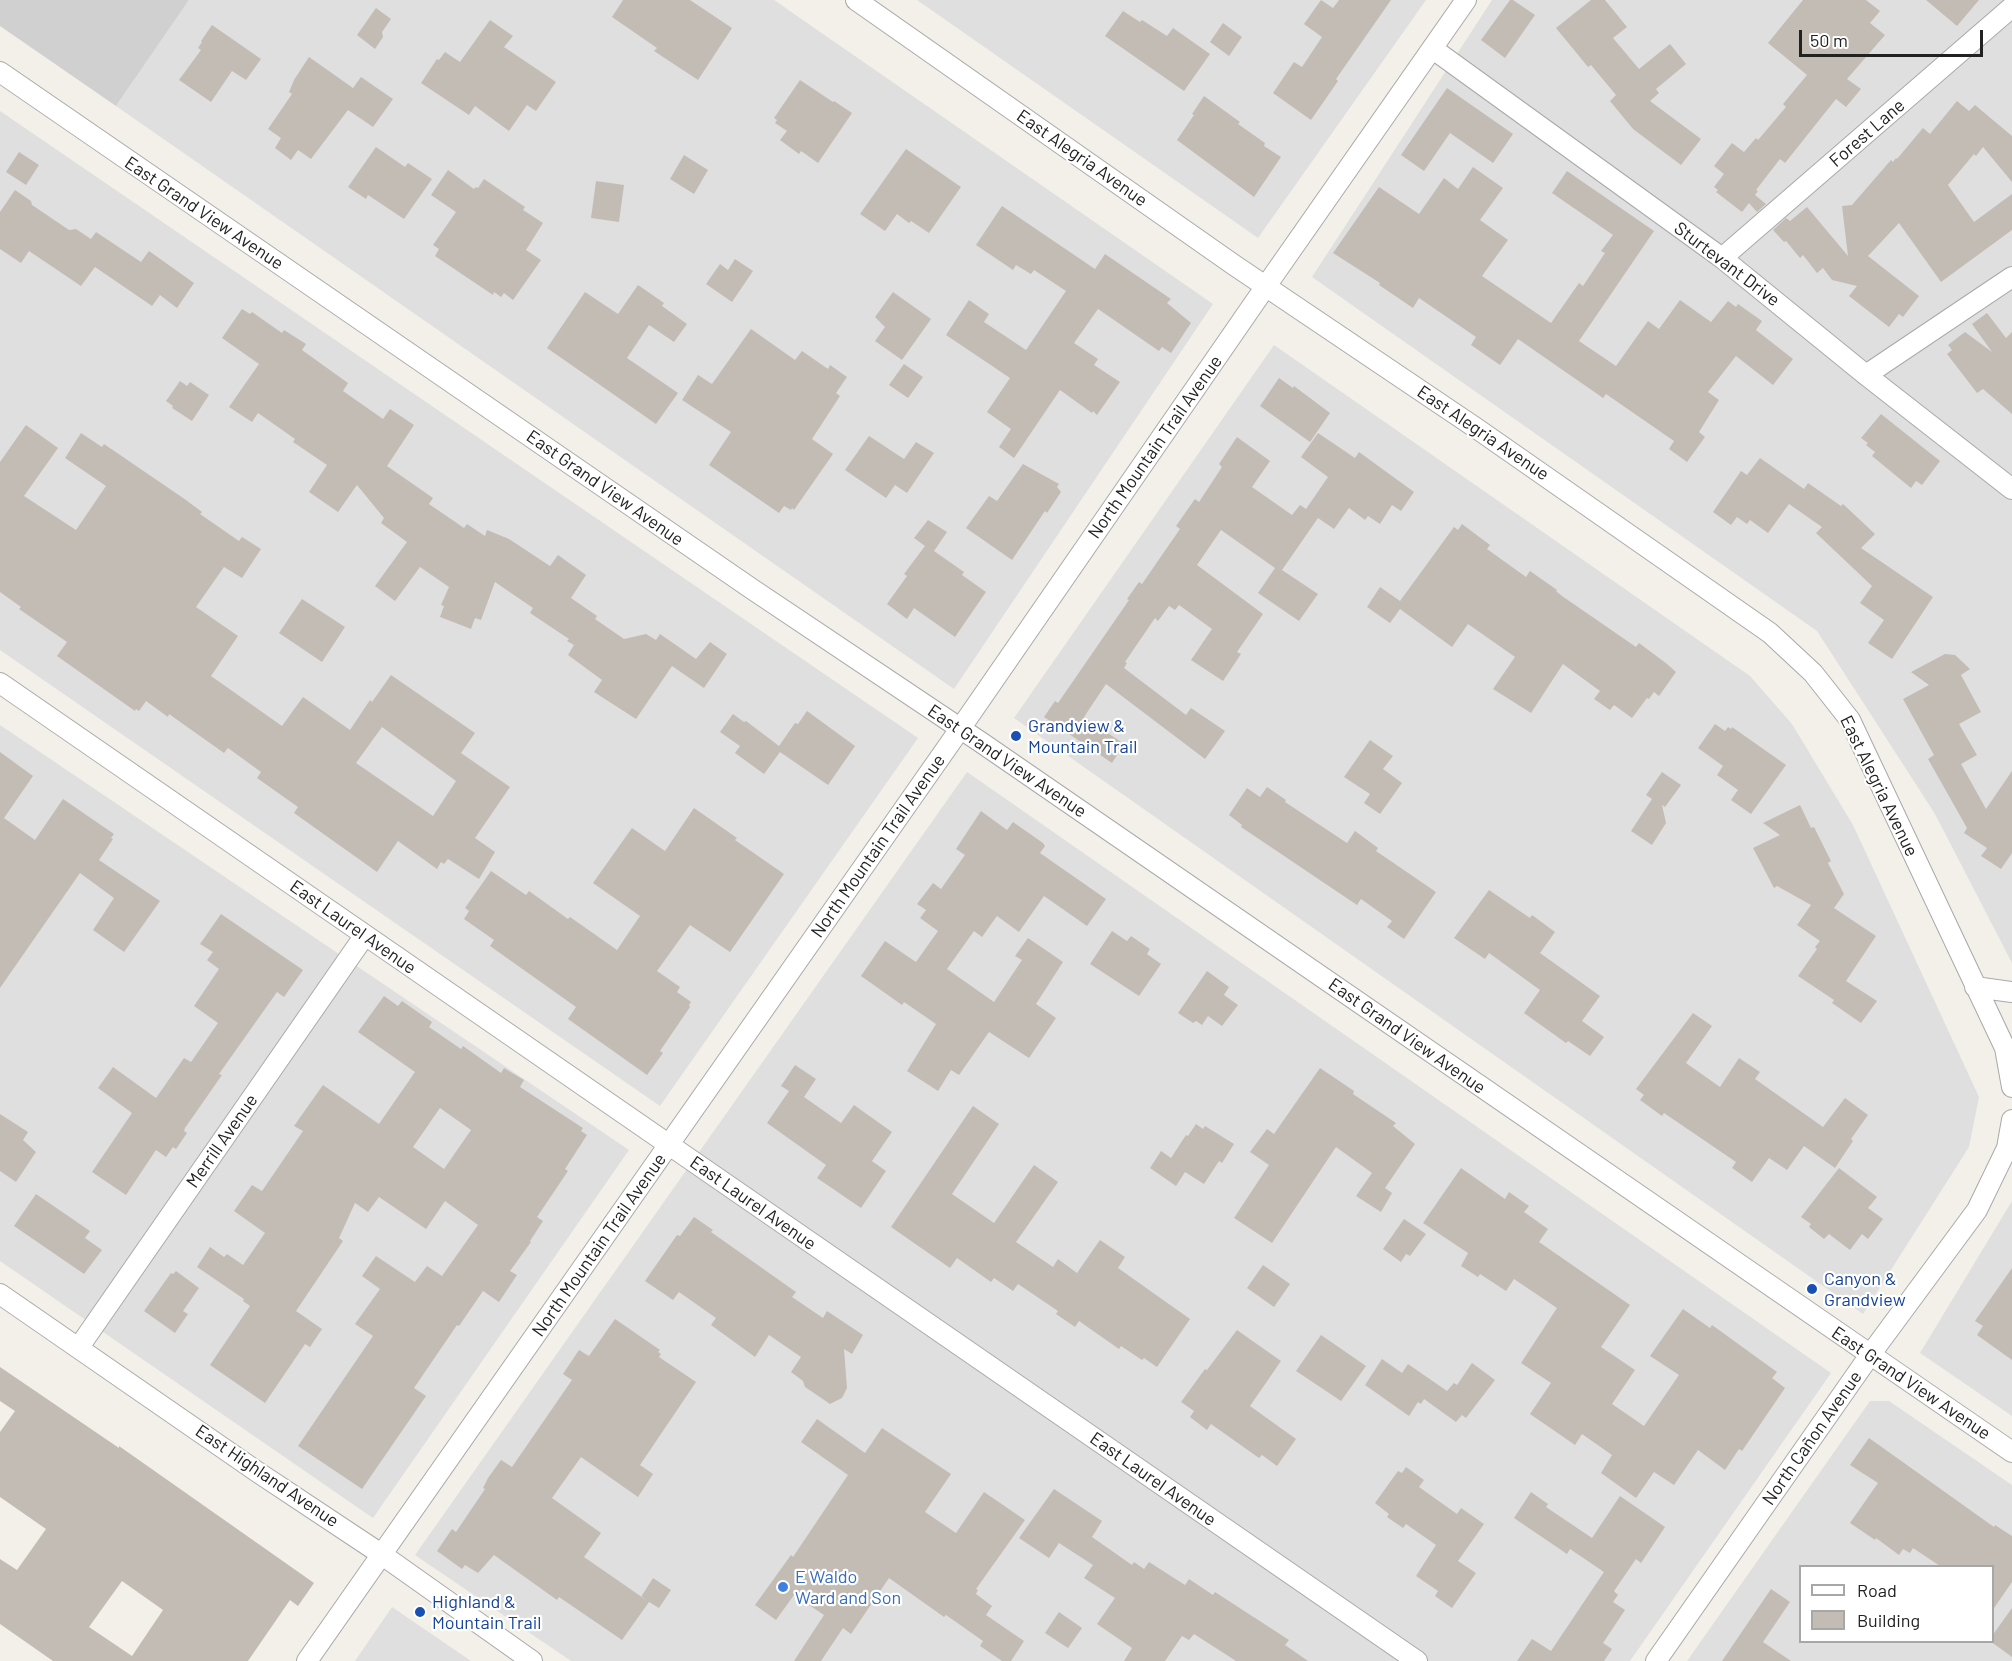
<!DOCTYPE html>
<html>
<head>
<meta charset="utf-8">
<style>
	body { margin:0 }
	#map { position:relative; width:2012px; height:1661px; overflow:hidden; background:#f2f0e9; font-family:Barlow,sans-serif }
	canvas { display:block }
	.legend { position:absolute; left:1799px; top:1565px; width:195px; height:78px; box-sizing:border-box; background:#fff; border:2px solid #a7a7a7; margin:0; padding:8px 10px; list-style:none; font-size:18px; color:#222 }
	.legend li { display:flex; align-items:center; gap:12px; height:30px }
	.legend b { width:30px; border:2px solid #a7a7a7 }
	.scale { position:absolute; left:1799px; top:30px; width:184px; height:27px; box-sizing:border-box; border:3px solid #222; border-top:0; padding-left:8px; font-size:18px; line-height:21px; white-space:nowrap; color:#222; -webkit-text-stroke:4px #fff; paint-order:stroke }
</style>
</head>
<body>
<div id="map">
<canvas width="2012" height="1661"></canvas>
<ul class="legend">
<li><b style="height:8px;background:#fff"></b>Road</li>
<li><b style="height:16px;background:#c3bcb5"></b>Building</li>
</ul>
<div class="scale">50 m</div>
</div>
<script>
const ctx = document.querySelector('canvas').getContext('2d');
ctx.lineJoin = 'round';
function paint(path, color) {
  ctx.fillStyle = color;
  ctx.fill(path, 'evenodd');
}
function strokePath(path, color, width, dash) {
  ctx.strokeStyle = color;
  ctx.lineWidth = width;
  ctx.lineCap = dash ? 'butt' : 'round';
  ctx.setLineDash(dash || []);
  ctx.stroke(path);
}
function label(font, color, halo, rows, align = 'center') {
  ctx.font = font + ' Barlow,sans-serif';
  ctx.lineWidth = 4.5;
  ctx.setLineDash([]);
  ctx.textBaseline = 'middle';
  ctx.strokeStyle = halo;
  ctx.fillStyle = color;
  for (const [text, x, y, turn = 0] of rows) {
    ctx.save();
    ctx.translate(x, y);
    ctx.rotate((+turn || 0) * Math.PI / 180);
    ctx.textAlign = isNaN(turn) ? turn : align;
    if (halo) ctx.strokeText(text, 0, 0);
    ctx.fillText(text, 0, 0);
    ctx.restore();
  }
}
paint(new Path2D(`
	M189,0H774L1213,304L954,689L116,106Z
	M917,0H1426L1258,238Z
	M1492,0H2012V963L1935,814L1817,631L1312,277Z
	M0,111L918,738L660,1106L0,650Z
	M1274,345L1750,676L1792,724L1853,825L1979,1097L1969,1147L1863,1314L1014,718Z
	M0,725L629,1150L373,1518L0,1261Z
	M967,772L1831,1373L1630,1661H571L415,1555Z
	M2012,1201V1416L1920,1353Z
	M1870,1401H1889L2012,1485V1661H1687ZM1800,1566H1992V1642H1800Z
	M392,1607L471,1661H355Z`), '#e0dfdf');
paint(new Path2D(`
	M0,0H189L116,106L0,26Z`), '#d0d0d0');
paint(new Path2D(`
	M623,0H690L732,28L698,80L654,51L657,48L612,17Z
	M1321,0L1333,8L1339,0H1391L1336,79L1338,81L1311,120L1273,93L1294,62L1302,67L1322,37L1304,24Z
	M1510,0H1513L1535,15L1505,58L1481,40Z
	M1591,0H1605L1627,27L1613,38L1639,69L1670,44L1686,64L1656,89L1659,93L1650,101L1701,139L1681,165L1633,129L1610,101L1616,95L1591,65L1588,67L1556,28Z
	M1803,0H1866L1880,11L1870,23L1885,35L1847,79L1861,89L1846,107L1836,99L1785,163L1780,159L1756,190L1758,191L1755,195L1766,204L1757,212L1749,203L1742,212L1716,192L1718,190L1714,187L1724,174L1714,166L1732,143L1744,152L1756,138L1758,140L1786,107L1783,104L1807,75L1768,43Z
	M1926,0H1979L1957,26Z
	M376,8L391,19L382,32L383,37L375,49L357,35Z
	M1123,11L1140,22L1142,20L1167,36L1173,28L1210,54L1184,91L1105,36Z
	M490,20L513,36L504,47L556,82L536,111L527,105L509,131L475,106L469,115L421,83L437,59L439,60L445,52L460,62Z
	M1223,23L1242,37L1229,56L1210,42Z
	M212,25L261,59L246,80L232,71L211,102L179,80L201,50L198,48L202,42L201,41Z
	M309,57L353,88L361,77L393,99L373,127L348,110L311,159L298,150L291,160L275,148L281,138L268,129L292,94L289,92L294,80Z
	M800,80L833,102L834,101L852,113L818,163L801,151L799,154L780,140L787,131L775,123L777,120L774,118Z
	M1447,88L1513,134L1493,163L1450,133L1424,171L1401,155Z
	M1204,96L1240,122L1238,124L1265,143L1264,146L1281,157L1254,197L1177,140L1194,115L1192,114Z
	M1957,101L1969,111L1975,105L2012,136V182L1983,147L1976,156L1974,154L1948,185L1974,222L2012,194V230L1941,282L1899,223L1868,256L1919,296L1903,317L1899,314L1889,327L1849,296L1857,286L1832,280L1823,268L1817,273L1803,255L1800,258L1786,241L1784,242L1773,230L1786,218L1790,221L1807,207L1848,256L1842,206L1852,205L1891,160L1893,162L1896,158L1897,159L1923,128L1930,134Z
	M376,147L405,167L408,163L432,179L404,219L368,195L366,199L348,187Z
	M906,149L961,187L929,233L911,221L909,223L897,214L885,231L860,214Z
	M19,152L39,165L26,185L6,172Z
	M684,155L708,170L694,194L670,179Z
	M1473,167L1503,188L1480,220L1508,240L1482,276L1551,323L1579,283L1583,286L1605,253L1601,251L1613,235L1552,193L1567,171L1654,231L1579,341L1616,366L1648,321L1659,329L1680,300L1711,322L1728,301L1736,307L1738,304L1762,321L1756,330L1793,359L1773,385L1736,356L1708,392L1719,400L1699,432L1705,437L1687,462L1669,449L1674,441L1606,394L1603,398L1518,339L1500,365L1471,345L1476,337L1419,298L1413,308L1379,285L1380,283L1333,253L1379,187L1419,214L1444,178L1458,189Z
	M448,170L474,189L476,187L478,188L484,179L525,207L523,210L543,223L526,250L541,260L513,300L504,293L501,297L494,292L493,295L435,256L439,249L433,245L456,212L431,195Z
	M596,181L624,185L619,222L591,218Z
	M15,190L31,201L32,205L69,230L76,229L91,239L96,232L141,262L149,251L194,283L177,308L160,295L152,306L95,267L81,286L29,251L21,263L0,249V212Z
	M1002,206L1095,269L1105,254L1171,299L1167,303L1191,323L1171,353L1162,347L1159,351L1098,309L1074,343L1098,359L1094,365L1120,382L1097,415L1093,411L1092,413L1060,390L1014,458L999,447L1011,429L987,412L1010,378L946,335L969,300L989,314L984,322L1026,350L1066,291L1034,270L1031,274L1016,265L1013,270L976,245Z
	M735,259L753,271L732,302L706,284L720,264L728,270Z
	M638,285L664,303L662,306L687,324L674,342L649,325L627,358L678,393L656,424L547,348L585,292L618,314Z
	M893,292L931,319L902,360L875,341L885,327L875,317Z
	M242,309L250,314L252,312L282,333L284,330L306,344L302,350L348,383L343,391L383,419L390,409L414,425L387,466L433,498L429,504L464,528L467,524L485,536L487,530L509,539L550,566L558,555L586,575L571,598L597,616L595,619L624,639L646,634L656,640L660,634L696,659L710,642L727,654L704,688L672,666L636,719L594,692L602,680L568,655L574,645L567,641L569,639L530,613L533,608L495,582L481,620L475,618L471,629L440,617L444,606L441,605L449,587L420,567L395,601L375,586L407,542L381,523L384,518L357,485L338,512L309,492L327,465L293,442L295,439L258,413L252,422L229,407L259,364L222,338Z
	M1987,313L2006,338L2012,332V414L1983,389L1977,393L1947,354L1952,350L1948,345L1965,332L1992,352L1972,324Z
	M751,329L795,360L802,351L828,369L830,365L847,377L836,393L840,396L812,439L833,454L794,510L792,508L791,510L784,506L779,513L709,465L731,432L682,400L698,375L712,384Z
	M904,364L923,377L908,398L889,385Z
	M1279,378L1293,388L1294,386L1330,413L1310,442L1260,406Z
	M180,381L187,386L190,382L209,395L192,421L172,408L173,406L166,401Z
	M1881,414L1940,461L1922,485L1916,481L1911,488L1872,456L1875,452L1866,445L1868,443L1861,438Z
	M26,425L58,448L24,496L76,530L106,486L65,458L81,433L102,447L104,444L186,500L202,512L200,514L239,541L242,537L261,549L242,578L224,567L196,607L238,636L211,676L282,726L303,697L350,730L370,700L372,702L391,675L475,733L461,753L510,787L475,838L495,852L479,879L448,859L444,864L441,862L437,869L398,841L377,872L294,813L298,807L257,778L261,772L228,748L224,753L169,714L168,717L146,701L139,711L136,709L135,711L57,656L67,642L19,609L21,607L0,592V462ZM382,727L456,781L433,816L356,763Z
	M1318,433L1355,458L1359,452L1414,492L1401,511L1392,505L1380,524L1368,516L1365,520L1349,508L1334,529L1318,518L1282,570L1318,594L1299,621L1258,593L1275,568L1221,530L1197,565L1263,614L1237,652L1241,654L1223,681L1191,660L1212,629L1179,605L1175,610L1169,606L1158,621L1155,618L1125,662L1127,663L1124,668L1186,715L1191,708L1225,731L1205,759L1106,684L1084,717L1124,744L1112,763L1044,717L1055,701L1058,703L1129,600L1127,599L1139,582L1142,584L1171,542L1180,529L1176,526L1195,499L1199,502L1222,467L1219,464L1237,437L1270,461L1252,487L1292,515L1300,505L1306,509L1328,477L1301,457Z
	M869,436L904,459L916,442L934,453L907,493L895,485L886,498L845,470Z
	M1760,458L1804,489L1808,483L1841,506L1843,504L1875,534L1861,548L1933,597L1892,659L1868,643L1884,620L1860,603L1872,586L1816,533L1822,527L1789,504L1768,533L1750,520L1747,524L1737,517L1731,525L1713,512L1741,471L1747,475Z
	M1023,464L1059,484L1057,487L1061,492L1047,513L1045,511L1012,560L966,528L989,496L997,501Z
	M928,520L947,532L934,551L964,572L962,575L986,592L955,637L914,608L907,619L887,604L907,576L904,574L925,546L914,538Z
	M1462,524L1490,545L1487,549L1526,577L1530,571L1557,590L1556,591L1562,596L1636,647L1639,643L1667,664L1676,672L1659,696L1654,692L1649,699L1647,698L1632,718L1614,705L1610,710L1594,699L1600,691L1563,664L1531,713L1493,689L1515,657L1468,624L1452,647L1400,609L1390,623L1367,607L1380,587L1400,601L1454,527L1458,530Z
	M302,599L345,627L322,662L279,633Z
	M1945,654L1955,655L1970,669L1961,675L1981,712L1959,724L1977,755L1961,764L1986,809L2012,771V853L2001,869L1981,856L1987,848L1964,833L1967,828L1928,759L1934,755L1903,699L1929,685L1911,672Z
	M807,711L855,746L828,785L780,752L764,774L735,753L740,746L720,732L733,714L744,722L746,721L779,746L795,723L798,724Z
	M1715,724L1725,731L1728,727L1731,729L1732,727L1786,765L1751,814L1731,800L1738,790L1717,775L1723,766L1698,748Z
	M1370,740L1393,756L1383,769L1402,783L1380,814L1364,803L1370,794L1344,777Z
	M0,752L33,776L4,818L35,840L63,799L114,834L111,838L113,839L99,860L160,901L124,952L93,930L114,898L80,873L0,988Z
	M1662,772L1681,785L1665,807L1662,805L1666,823L1652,845L1631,831L1652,799L1646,795Z
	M1267,787L1286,800L1285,802L1347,843L1355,831L1378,848L1376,851L1436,892L1404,939L1387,927L1392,921L1361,899L1357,905L1241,827L1242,825L1229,815L1247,788L1260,797Z
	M1800,805L1811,828L1814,827L1831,861L1828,863L1844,894L1834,908L1876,936L1846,981L1877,1001L1861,1023L1832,1003L1834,1000L1798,976L1817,949L1815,947L1820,941L1797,925L1811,905L1777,886L1774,888L1753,848L1780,835L1763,823Z
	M694,808L737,838L735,840L784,874L730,952L690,925L657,971L680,987L677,992L691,1002L689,1005L690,1007L660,1051L663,1053L647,1075L568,1019L576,1007L490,946L494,940L464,919L469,911L465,908L491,871L526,895L529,891L568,919L570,917L617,950L640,916L593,883L632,828L665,851Z
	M981,811L1007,830L1013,822L1043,843L1045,846L1040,853L1106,899L1087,926L1044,896L1019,932L997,916L982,937L974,931L947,969L994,1002L1022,960L1015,956L1028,938L1063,962L1036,1004L1056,1018L1029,1058L989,1032L959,1075L951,1070L938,1091L907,1071L936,1024L904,1002L902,1005L861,976L885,941L916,962L938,931L920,918L926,910L917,904L933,883L941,889L965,855L956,849Z
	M1489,890L1530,918L1532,915L1555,932L1540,953L1600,996L1582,1021L1604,1037L1590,1056L1568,1041L1566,1043L1524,1013L1540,990L1489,953L1485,959L1454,938Z
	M221,914L303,970L284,997L277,992L219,1074L222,1075L185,1128L184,1131L187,1133L176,1149L173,1147L166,1157L156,1150L126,1195L92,1172L132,1113L98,1088L113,1067L156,1098L184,1058L191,1062L218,1023L194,1006L219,969L207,960L213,952L200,944Z
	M1112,931L1127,941L1131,936L1150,949L1147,954L1161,964L1139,996L1090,964Z
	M1207,971L1229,987L1224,995L1238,1005L1222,1026L1208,1016L1202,1025L1196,1021L1193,1023L1178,1013Z
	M384,996L398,1006L402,1001L432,1022L429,1027L461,1049L463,1046L501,1073L504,1068L524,1080L520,1087L583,1128L581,1131L587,1135L565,1169L568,1171L537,1217L543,1221L530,1241L531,1242L510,1271L517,1275L499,1302L483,1291L459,1326L457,1325L414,1388L426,1396L362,1489L298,1446L373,1336L355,1324L380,1289L362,1276L376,1256L415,1282L427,1266L442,1276L478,1225L445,1201L426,1229L379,1197L368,1212L355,1203L339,1238L343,1241L296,1311L322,1329L310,1347L305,1344L265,1403L210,1365L250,1306L243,1301L244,1299L197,1267L210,1247L224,1257L227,1254L243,1265L265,1233L234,1211L252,1185L262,1191L303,1131L294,1126L323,1085L379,1124L415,1072L358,1032ZM440,1108L471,1130L444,1169L413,1147Z
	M1693,1013L1712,1026L1686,1063L1720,1087L1739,1058L1760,1072L1755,1079L1823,1127L1845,1098L1868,1115L1851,1139L1853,1141L1835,1168L1804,1146L1787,1170L1769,1158L1752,1182L1732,1168L1736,1162L1664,1113L1662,1116L1640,1100L1644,1095L1636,1089Z
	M795,1065L816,1079L804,1097L841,1123L854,1105L892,1132L872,1161L886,1171L861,1208L817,1178L826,1165L767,1123L789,1091L781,1086Z
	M1320,1068L1354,1091L1353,1094L1396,1123L1393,1126L1415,1144L1385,1188L1392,1193L1381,1212L1356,1196L1372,1173L1336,1147L1272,1243L1234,1218L1269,1165L1250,1152L1267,1129L1274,1134Z
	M973,1106L999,1124L952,1194L994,1223L1034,1165L1058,1182L1016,1242L1053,1267L1058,1259L1077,1273L1100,1240L1125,1257L1118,1268L1190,1319L1157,1367L1144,1358L1142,1360L1121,1346L1119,1349L1079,1321L1075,1327L1056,1314L1058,1311L1018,1284L1013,1291L994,1278L991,1282L957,1258L950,1268L891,1227Z
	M0,1114L28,1132L23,1140L36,1152L16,1182L0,1171Z
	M1196,1124L1203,1129L1205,1126L1234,1144L1222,1163L1219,1161L1204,1184L1185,1172L1176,1186L1150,1168L1161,1151L1171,1158L1186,1135L1188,1136Z
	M1461,1168L1505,1199L1509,1192L1529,1206L1524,1212L1548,1229L1539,1242L1630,1305L1601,1347L1635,1370L1612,1404L1644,1426L1679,1375L1650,1356L1683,1309L1710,1328L1712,1325L1777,1372L1772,1378L1785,1388L1742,1451L1739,1449L1725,1470L1698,1450L1674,1485L1654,1472L1636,1498L1601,1473L1612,1455L1582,1434L1575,1445L1530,1414L1551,1383L1521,1363L1557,1308L1514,1279L1506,1291L1480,1274L1478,1277L1461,1266L1468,1253L1423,1223Z
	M1839,1168L1877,1197L1868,1208L1883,1219L1868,1239L1862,1234L1850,1250L1829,1234L1824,1239L1809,1227L1811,1224L1801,1217Z
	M36,1194L90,1231L85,1238L102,1250L84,1274L14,1226Z
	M694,1217L713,1230L711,1232L796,1292L792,1297L823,1318L827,1311L863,1335L852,1354L844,1349L847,1388L842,1398L830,1404L805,1387L803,1381L791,1372L801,1357L769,1335L755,1357L711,1325L716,1318L679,1292L673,1300L645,1281L677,1235L680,1236Z
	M1404,1219L1426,1234L1410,1256L1406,1254L1401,1262L1383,1249Z
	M1263,1265L1290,1284L1274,1307L1247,1288Z
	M2012,1268V1360L1977,1335L1983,1326L1975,1321Z
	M176,1271L199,1288L183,1311L188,1314L175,1333L144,1311L171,1273L173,1274Z
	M615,1319L660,1350L658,1352L661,1354L659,1357L696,1382L640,1465L653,1474L638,1497L581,1457L552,1498L601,1533L584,1557L649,1602L622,1640L559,1597L557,1600L494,1555L478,1573L465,1565L462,1569L437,1551L452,1529L456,1532L485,1489L483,1488L488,1478L501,1460L512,1467L572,1380L563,1374L579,1350L589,1356Z
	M1237,1330L1281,1361L1250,1406L1296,1439L1277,1466L1262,1455L1259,1458L1211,1424L1207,1430L1190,1417L1194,1411L1181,1402L1205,1369L1207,1370Z
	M1321,1335L1366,1366L1341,1401L1296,1371Z
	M1382,1359L1402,1373L1408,1364L1447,1391L1454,1383L1457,1385L1472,1363L1495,1380L1466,1418L1462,1415L1456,1422L1424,1399L1421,1404L1418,1402L1409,1416L1365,1385Z
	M0,1367L119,1448V1446L314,1583L298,1606L290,1600L248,1661H53L0,1624V1559L17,1570L46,1529L0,1497V1432L15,1411L0,1401ZM122,1581L163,1610L132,1656L89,1627Z
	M817,1419L865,1453L882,1428L951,1474L925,1512L956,1533L984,1492L1025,1520L976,1589L978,1590L976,1594L992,1606L986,1615L1024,1641L1011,1661H1002L980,1646L983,1641L946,1615L944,1617L889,1578L851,1634L843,1628L821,1661H794L824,1615L794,1595L776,1620L755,1605L791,1555L793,1557L848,1475L801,1442Z
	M1869,1438L1994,1527L1995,1525L2012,1536V1582L1992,1611V1566H1940L1913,1548L1910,1553L1903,1549L1899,1555L1876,1538L1875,1540L1850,1523L1878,1483L1850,1465Z
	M1406,1467L1424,1480L1419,1487L1457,1514L1461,1508L1484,1524L1458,1561L1476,1573L1452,1608L1435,1596L1438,1591L1416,1576L1436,1545L1406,1524L1403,1528L1387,1517L1389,1514L1375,1503L1398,1471L1402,1473Z
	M1054,1489L1102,1521L1092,1537L1132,1565L1134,1562L1144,1569L1149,1562L1185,1585L1189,1579L1213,1595L1215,1592L1289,1640L1285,1645L1308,1661H1236L1194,1634L1189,1640L1182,1636L1165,1661H1124L1132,1648L1097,1624L1115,1598L1084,1578L1093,1565L1059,1543L1049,1558L1019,1538Z
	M1531,1492L1548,1504L1546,1507L1592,1538L1620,1496L1665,1527L1641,1563L1636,1559L1614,1591L1618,1595L1613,1602L1625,1610L1603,1643L1612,1649L1604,1661H1517L1532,1639L1551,1651L1604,1572L1570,1549L1567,1554L1514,1518Z
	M653,1578L671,1590L659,1608L641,1597Z
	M1771,1589L1790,1602L1763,1642L1791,1661H1722Z
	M2012,1608V1657L1990,1641H1992V1636Z
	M1059,1612L1082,1628L1068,1648L1045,1633Z`), '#c3bcb5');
const minor = new Path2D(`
	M856,0L1234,265L1476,428L1770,633L1813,673L1850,720L2005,1048L2012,1087
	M1433,49L1722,258L1866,375L2012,489
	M0,72L752,589L982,743L2012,1452
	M1722,258L2012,7
	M1866,375L2012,277
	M0,683L1417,1661
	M1975,987L2012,992
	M0,1294L259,1473L381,1554L532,1661
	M79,1347L365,935
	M307,1661L960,729L1266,286L1466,0
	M1656,1661L1870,1355L1977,1210L2007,1148L2012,1120`);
strokePath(minor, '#a9a9a9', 22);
strokePath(minor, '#fff', 20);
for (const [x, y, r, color] of [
	[1016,736,6,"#1a4fb4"],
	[1812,1289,6,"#1a4fb4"],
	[783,1587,6,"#3f7fe0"],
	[420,1612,6,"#1a4fb4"]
]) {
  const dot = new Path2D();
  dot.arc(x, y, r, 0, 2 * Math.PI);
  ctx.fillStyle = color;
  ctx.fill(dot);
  strokePath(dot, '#fff', 2);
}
label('18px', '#222', '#fff', [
	["Forest Lane",1867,133,-41],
	["East Alegria Avenue",1082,158,35],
	["East Grand View Avenue",204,213,34],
	["Sturtevant Drive",1727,264,37],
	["East Alegria Avenue",1483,433,34],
	["North Mountain Trail Avenue",1155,447,-55],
	["East Grand View Avenue",605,488,35],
	["East Grand View Avenue",1007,761,34],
	["East Alegria Avenue",1879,786,64],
	["North Mountain Trail Avenue",878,846,-55],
	["East Laurel Avenue",353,927,35],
	["East Grand View Avenue",1407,1036,35],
	["Merrill Avenue",222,1141,-55],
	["East Laurel Avenue",753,1203,35],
	["North Mountain Trail Avenue",599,1245,-55],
	["East Grand View Avenue",1911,1383,34],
	["North Cañon Avenue",1812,1438,-55],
	["East Highland Avenue",267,1476,34],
	["East Laurel Avenue",1153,1479,35]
]);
label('18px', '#164399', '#fff', [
	["Grandview &",1028,726],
	["Mountain Trail",1028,747],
	["Canyon &",1824,1279],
	["Grandview",1824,1300],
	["Highland &",432,1602],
	["Mountain Trail",432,1623]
], 'left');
label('18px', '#366cbe', '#fff', [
	["E Waldo",795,1577],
	["Ward and Son",795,1598]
], 'left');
</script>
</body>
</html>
